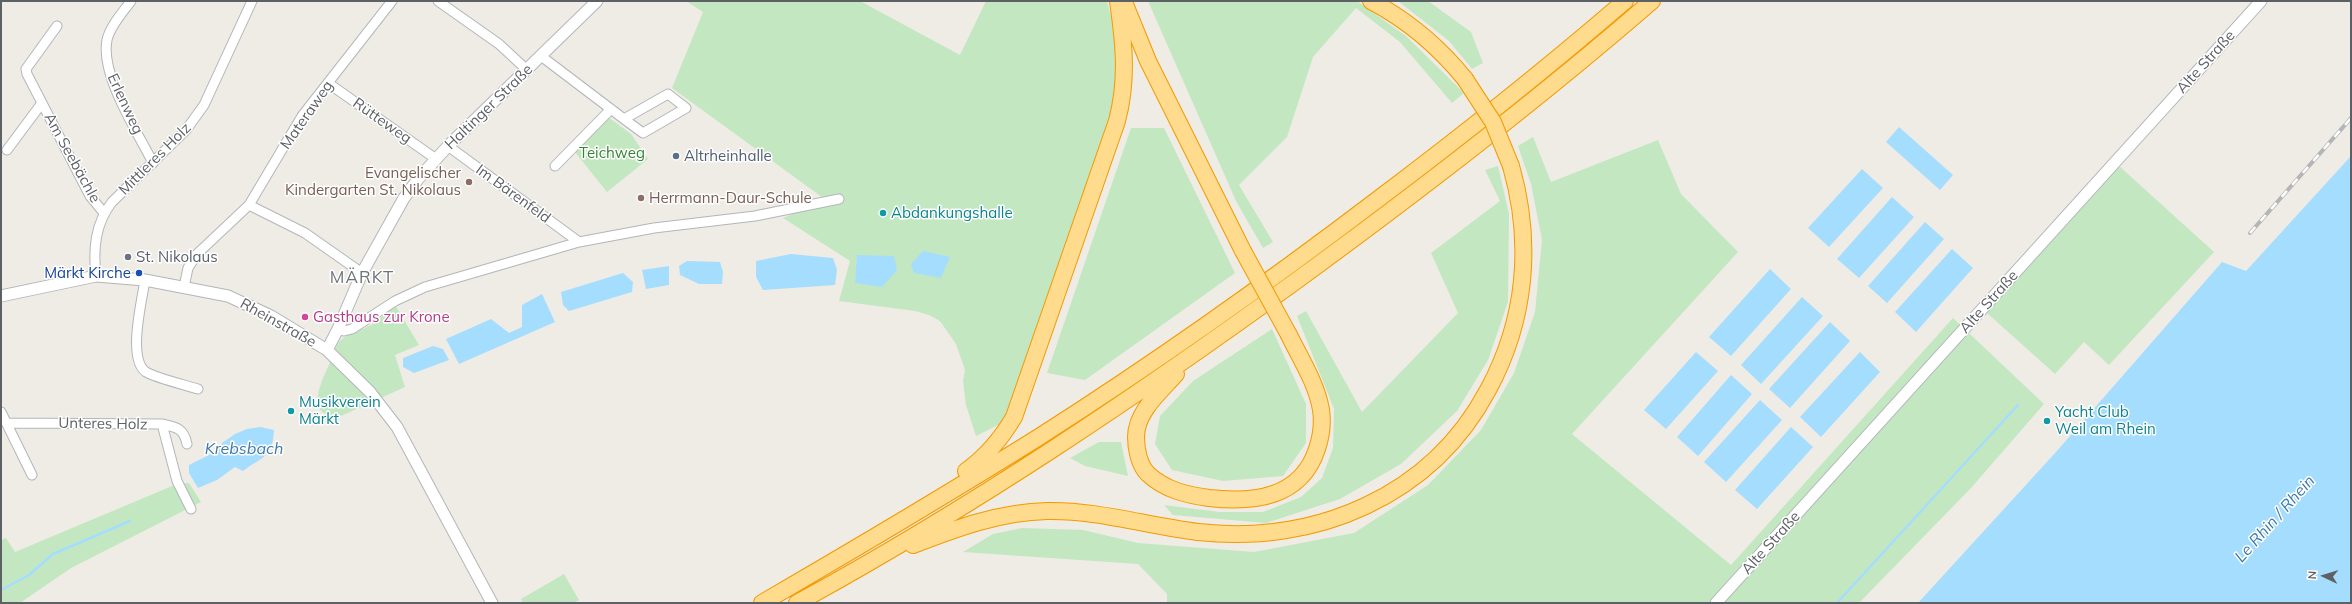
<!DOCTYPE html>
<html>
<head>
<meta charset="utf-8">
<style>
	body { margin:0 }
	#map { position:relative; width:2352px; height:604px; overflow:hidden; background:#efece5; font-family:Mulish,sans-serif }
	canvas { display:block }
	.frame { position:absolute; inset:0; border:2px solid #5d6166; pointer-events:none }
	.north { position:absolute; left:2304px; top:556px; width:40px; height:40px; -webkit-text-stroke:3px #fff; paint-order:stroke; rotate:274deg; font-size:11px; font-weight:700; line-height:16px; text-align:center; color:#5d6166 }
	.north::after { content:''; display:block; margin:auto; width:14px; height:18px; background:#5d6166; clip-path:polygon(50% 0,100% 100%,50% 72%,0 100%) }
</style>
</head>
<body>
<div id="map">
<canvas width="2352" height="604"></canvas>
<div class="frame"></div>
<div class="north">N</div>
</div>
<script>
const ctx = document.querySelector('canvas').getContext('2d');
ctx.lineJoin = 'round';
function paint(path, color) {
  ctx.fillStyle = color;
  ctx.fill(path, 'evenodd');
}
function strokePath(path, color, width, dash) {
  ctx.strokeStyle = color;
  ctx.lineWidth = width;
  ctx.lineCap = dash ? 'butt' : 'round';
  ctx.setLineDash(dash || []);
  ctx.stroke(path);
}
function label(font, color, halo, rows, align = 'center') {
  ctx.font = font + ' Mulish,sans-serif';
  ctx.lineWidth = 3;
  ctx.setLineDash([]);
  ctx.textBaseline = 'middle';
  ctx.strokeStyle = halo;
  ctx.fillStyle = color;
  for (const [text, x, y, turn = 0] of rows) {
    ctx.save();
    ctx.translate(x, y);
    ctx.rotate((+turn || 0) * Math.PI / 180);
    ctx.textAlign = isNaN(turn) ? turn : align;
    if (halo) ctx.strokeText(text, 0, 0);
    ctx.fillText(text, 0, 0);
    ctx.restore();
  }
}
paint(new Path2D(`
	M686,1H860L960,55L986,1H1107L1115,31L1119,77L1111,123L1011,404L1002,423L976,436L966,405L963,381L965,370L956,344L940,321L929,315L915,311L839,301L850,261L783,218L826,200L672,88L703,12Z
	M1148,1H1357L1406,36L1464,93L1452,103L1400,42L1356,8L1313,57L1287,137L1239,185L1273,242L1263,248L1236,201Z
	M1398,1H1428L1471,32L1483,63L1472,69L1449,41Z
	M608,117L631,134L648,159L607,192L575,152Z
	M1131,128H1164L1235,273L1085,380L1047,373Z
	M1533,137L1551,182L1658,140L1681,194L1738,252L1572,434L1731,565L1953,318L2044,404L1971,488L1859,603H1167V594L1138,564L963,552L993,534L1022,528L1083,530L1138,543L1254,552L1354,533L1428,485L1481,430L1514,373L1535,312L1542,240L1531,184L1518,146Z
	M2118,165L2214,252L2109,365L2084,342L2055,374L1987,313Z
	M1498,166L1509,214L1508,302L1488,360L1457,411L1401,464L1340,499L1266,523L1173,515L1164,505L1220,512H1263L1301,497L1322,478L1333,448L1334,409L1297,316L1306,311L1362,412L1458,313L1431,253L1500,201L1485,170Z
	M395,305L419,345L395,355L405,387L341,416C304,418 320,384 329,365C332,358 335,348 339,342C345,334 363,330 371,325C380,319 388,312 395,305Z
	M1272,329L1306,404V443L1283,476L1223,481L1172,470L1155,444L1160,416L1193,381Z
	M1099,442H1121L1128,476L1085,466L1070,458Z
	M189,483L201,502L71,568L20,603H1V540L6,538L15,552L177,484Z
	M564,574L579,600L574,603H523L521,599Z`), '#c3e7c1');
paint(new Path2D(`
	M1899,127L1953,175L1940,190L1886,142Z
	M2351,156V603H1918L2056,452L2222,262L2246,271Z
	M1862,169L1883,188L1829,247L1808,228Z
	M1892,197L1914,217L1859,278L1837,259Z
	M1925,222L1944,239L1887,303L1868,286Z
	M1952,249L1973,268L1916,332L1895,312Z
	M923,251L950,257L941,278L914,273L911,264Z
	M791,254L833,258L837,270L835,285L763,290L756,277V261Z
	M857,255L894,256L897,270L882,287L855,283Z
	M687,261L720,262L723,272L722,284H699L680,275L679,266Z
	M669,266V285L646,289L642,270Z
	M1770,269L1791,289L1731,356L1709,337Z
	M623,273L633,282L632,292L569,311L563,305L561,292Z
	M542,294L555,322L459,364L446,339L491,319L509,333L522,327V305Z
	M1802,297L1823,316L1761,384L1741,365Z
	M1830,322L1850,341L1790,408L1769,389Z
	M433,346L443,349L449,360L414,373L403,367V358Z
	M1696,352L1718,371L1666,429L1644,410Z
	M1860,352L1880,372L1821,437L1800,417Z
	M1731,375L1752,394L1698,456L1677,437Z
	M1760,400L1782,420L1726,482L1704,462Z
	M260,427L274,430C272,459 264,455 243,471L235,467L217,480L198,488L189,473V465L217,451L222,443L235,434L247,429Z
	M1791,427L1813,447L1757,509L1735,490Z`), '#a5ddff');
strokePath(new Path2D(`
	M1,590L29,575L53,554L130,521
	M1837,603L2018,405`), '#a5ddff', 2.5);
const minor = new Path2D(`
	M131,1C123,12 110,26 107,40C100,75 137,131 153,163
	M438,1L499,44L527,70
	M57,26L26,69L27,74L90,196L104,213
	M541,56L624,119L668,94L686,108L643,133L624,119
	M328,83L436,159
	M448,146L579,242
	M7,150L42,103
	M555,166L611,109
	M249,205L305,233L362,273
	M96,276C93,249 95,224 112,202L186,130L204,105L252,1
	M145,280C142,301 127,359 146,372C156,378 185,385 198,389
	M184,287L188,268L197,254L249,205L302,116L392,1
	M338,329L344,331L352,329L395,301L425,287L579,242L654,228L755,216L839,199
	M1,412L32,475
	M8,423L162,424C177,427 184,429 187,444
	M162,424L177,481L191,509`);
const tertiary = new Path2D(`
	M1,296L96,276L145,280L228,296L271,316L327,350L370,392L397,427L492,603
	M327,350L338,329L362,273L404,198L418,179L448,146L597,1
	M1716,603L2261,1`);
const motorway = new Path2D(`
	M1371,1C1407,20 1439,47 1465,79
	M1124,2L1148,61L1243,251
	M1176,374C1160,392 1136,412 1136,437C1136,449 1139,465 1148,474C1165,490 1187,495 1209,498C1254,503 1301,498 1317,449C1321,437 1323,423 1321,410C1317,384 1300,358 1289,335
	M966,471C987,456 1001,439 1014,417L1117,121C1128,80 1124,43 1118,1
	M913,545C957,528 1000,512 1047,511C1098,510 1148,526 1198,532C1315,545 1431,497 1488,390C1526,320 1533,243 1511,166
	M762,603C855,549 948,494 1039,437C1155,363 1268,283 1377,200C1462,136 1545,70 1625,1
	M797,603C971,508 1136,397 1296,281C1418,192 1538,100 1652,1`);
strokePath(minor, '#b2b6ba', 11);
strokePath(tertiary, '#b2b6ba', 13);
strokePath(motorway, '#f49900', 18);
strokePath(minor, '#fff', 9);
strokePath(tertiary, '#fff', 11);
strokePath(motorway, '#fedb8d', 16);
const rail = new Path2D(`
	M2250,233L2351,118`);
strokePath(rail, '#b4b5b6', 4);
strokePath(rail, '#fff', 2.5, [8]);
const motorwayBridge = new Path2D(`
	M1465,79L1493,122L1511,166
	M1243,251L1289,335`);
strokePath(motorwayBridge, '#f49900', 18, []);
strokePath(motorwayBridge, '#fedb8d', 16);
for (const [x, y, r, color] of [
	[676,156,4,"#5c6f8a"],
	[469,182,4,"#8d6e63"],
	[641,198,4,"#8d6e63"],
	[883,213,4,"#0f9aa8"],
	[128,257,4,"#6b7280"],
	[139,273,4,"#1a4fb4"],
	[305,317,4,"#d1479c"],
	[291,411,4,"#0f9aa8"],
	[2047,421,4,"#0f9aa8"]
]) {
  const dot = new Path2D();
  dot.arc(x, y, r, 0, 2 * Math.PI);
  ctx.fillStyle = color;
  ctx.fill(dot);
  strokePath(dot, '#fff', 1.5);
}
label('15px', '#5d6166', '#fff', [
	["Alte Straße",2206,62,-48],
	["Erlenweg",125,104,65],
	["Haltinger Straße",489,107,-44],
	["Materaweg",307,115,-55],
	["Rütteweg",382,121,35],
	["Am Seebächle",72,158,61],
	["Mittleres Holz",155,159,-45],
	["Im Bärenfeld",513,194,36],
	["Alte Straße",1989,302,-48],
	["Rheinstraße",278,323,29],
	["Unteres Holz",103,424,1],
	["Alte Straße",1771,543,-48]
]);
label('15px', '#358534', '#fff', [
	["Teichweg",612,153]
]);
label('15px', '#4e5e75', '#fff', [
	["Altrheinhalle",684,156]
], 'left');
label('15px', '#785e54', '#fff', [
	["Evangelischer",461,173],
	["Kindergarten St. Nikolaus",461,190],
	["Herrmann-Daur-Schule",649,198,"left"]
], 'right');
label('15px', '#0d838f', '#fff', [
	["Abdankungshalle",891,213],
	["Musikverein",299,402],
	["Märkt",299,419],
	["Yacht Club",2055,412],
	["Weil am Rhein",2055,429]
], 'left');
label('15px', '#5b616d', '#fff', [
	["St. Nikolaus",136,257]
], 'left');
label('15px', '#164399', '#fff', [
	["Märkt Kirche",131,273]
], 'right');
label('15px', '#b23c85', '#fff', [
	["Gasthaus zur Krone",313,317]
], 'left');
label('italic 16px', '#3d79aa', '#fff', [
	["Krebsbach",244,449],
	["Le Rhin / Rhein",2275,519,-48]
]);
ctx.letterSpacing = '1px';
label('17px', '#6e7378', '#fff', [
	["MÄRKT",362,278]
]);
ctx.letterSpacing = '0px';
</script>
</body>
</html>
